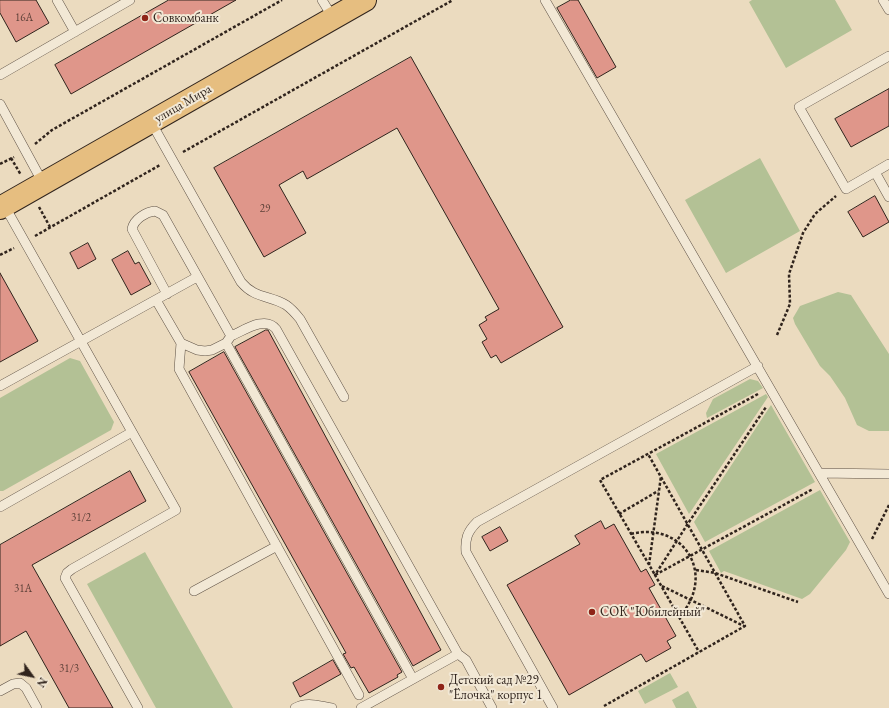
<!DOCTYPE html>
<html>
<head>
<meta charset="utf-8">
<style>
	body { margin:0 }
	#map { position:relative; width:889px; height:708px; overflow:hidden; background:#ebdbbf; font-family:"EB Garamond",serif }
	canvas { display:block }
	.north { position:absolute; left:12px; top:656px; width:40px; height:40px; -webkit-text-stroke:3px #f2e8d5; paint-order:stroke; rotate:123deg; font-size:11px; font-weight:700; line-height:16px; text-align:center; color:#30241d }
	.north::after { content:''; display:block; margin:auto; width:14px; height:18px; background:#30241d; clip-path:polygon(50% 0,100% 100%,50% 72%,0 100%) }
</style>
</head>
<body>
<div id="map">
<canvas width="889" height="708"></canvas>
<div class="north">N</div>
</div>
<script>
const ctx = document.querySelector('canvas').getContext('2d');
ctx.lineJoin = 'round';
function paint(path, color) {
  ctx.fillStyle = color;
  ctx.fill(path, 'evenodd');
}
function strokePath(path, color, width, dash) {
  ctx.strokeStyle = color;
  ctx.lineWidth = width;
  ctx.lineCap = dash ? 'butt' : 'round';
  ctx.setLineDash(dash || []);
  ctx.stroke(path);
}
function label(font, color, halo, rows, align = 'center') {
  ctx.font = font + ' "EB Garamond",serif';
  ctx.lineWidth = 4;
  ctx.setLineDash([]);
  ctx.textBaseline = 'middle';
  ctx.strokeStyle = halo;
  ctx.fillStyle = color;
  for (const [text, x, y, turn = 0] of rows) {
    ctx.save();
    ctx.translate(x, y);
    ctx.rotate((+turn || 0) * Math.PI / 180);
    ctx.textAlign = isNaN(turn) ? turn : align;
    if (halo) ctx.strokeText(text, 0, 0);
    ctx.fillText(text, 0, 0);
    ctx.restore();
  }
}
paint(new Path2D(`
	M752,0H835L852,30L786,68L749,2Z
	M760,158L800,231L726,273L685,200Z
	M838,292L851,295L889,354V431H869L857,425L845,398L830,376L820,366L795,324L793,318L800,306Z
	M70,358L80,361L114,422L111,430L3,491H0V398Z
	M750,379L758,381L763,388L707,418L706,413L713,399Z
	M766,394L768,397L689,514L656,454Z
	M771,405L815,482L705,542L694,522Z
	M820,490L850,542L846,550L810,594L802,599L724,571L721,573L709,551Z
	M145,552L233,708H156L87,584Z
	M670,673L678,687L645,704L638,691Z
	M688,691L697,708H676L672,700Z`), '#b3c195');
const building = new Path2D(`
	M0,0H36L49,23L16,42L0,13Z
	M169,0H236L71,94L55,65Z
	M571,0H578L616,67L597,78L557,8Z
	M411,57L563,327L501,363L496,355L491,358L482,342L487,339L479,325L487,320L485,317L499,309L397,128L307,179L303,171L279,185L306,233L264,257L214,168Z
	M889,89V126L851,147L835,119Z
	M875,196L889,222L863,237L848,212Z
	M88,243L96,259L78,269L70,253Z
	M128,251L135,264L139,262L151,284L131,295L112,260Z
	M0,273L38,341L0,362Z
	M266,330H268L441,650L413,666L235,347Z
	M224,352L402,672L397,675L398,677L369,693L354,667L351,668L343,654L346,653L189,372Z
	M130,471L146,501L32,565L113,708H69L26,631L0,646V545Z
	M601,521L605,529L614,524L641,572L646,569L655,585L649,588L676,636L667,641L671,648L646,662L641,654L569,695L507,585L580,544L575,536Z
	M500,527L508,541L490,551L482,537Z
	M333,660L341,674L300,697L293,683Z`);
paint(building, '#df968a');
strokePath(building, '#30241d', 1);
const service = new Path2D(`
	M57,0L75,32
	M322,0L333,18
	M545,0L889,594
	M883,0L889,10
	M889,56L799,107L846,189L889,164
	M0,75L130,0
	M0,104L43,183
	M151,122L241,282C255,299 270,295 286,305C292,309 296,314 300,319L344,397
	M875,172L889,197
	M4,205L176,510L72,569L67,573L65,578L138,708
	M167,294L132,229C134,219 146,212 155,211L163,215L231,336L226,343L413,679
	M156,300L181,343L197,350L205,351L212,350L226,343
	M231,336C243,331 265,315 276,329L458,654
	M181,343L179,369L359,695
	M0,386L197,277
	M820,473L889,474
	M0,507L132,432
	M194,591L277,546
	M0,691L13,684L20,683L26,688L37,708
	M295,708C307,701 319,706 332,708
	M361,708L458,654L466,660L492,708
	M553,708L466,552C465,539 467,532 477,522L758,366`);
const primary = new Path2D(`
	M0,208L365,0`);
strokePath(service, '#5f5246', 10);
strokePath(primary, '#30241d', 24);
strokePath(new Path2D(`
	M35,144L52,130L282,0
	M183,152L453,0
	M11,158L21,175
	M0,164L14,157
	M39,207L50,227
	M35,236L160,165
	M0,255L14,248
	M777,335L790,304L789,274L803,233L815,214L836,196
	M758,394L600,480L655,575L813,489
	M619,514L658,491
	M631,534C685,521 717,576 679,617L655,575L687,525L766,407
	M872,539L889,505
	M649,565L661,476
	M696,570L715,573L798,602
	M662,586L744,626
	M679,617L699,652
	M604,706L745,626L648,454`), '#30241d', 2.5, [3, 2]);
strokePath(service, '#f2e8d5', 9);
strokePath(primary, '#e6be80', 22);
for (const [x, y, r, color] of [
	[145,18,4,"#8f2418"],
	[592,612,4,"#8f2418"],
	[441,687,4,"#8f2418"]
]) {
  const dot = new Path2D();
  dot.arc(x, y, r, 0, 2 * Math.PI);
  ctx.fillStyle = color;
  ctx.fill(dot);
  strokePath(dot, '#f2e8d5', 1.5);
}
label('11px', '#5c4038', null, [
	["16А",24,18],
	["29",265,209],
	["31/2",81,518],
	["31А",23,589],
	["31/3",69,669]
]);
label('13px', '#30241d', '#f2e8d5', [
	["Совкомбанк",153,18],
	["СОК \"Юбилейный\"",600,612],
	["Детский сад №29",449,680],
	["\"Ёлочка\" корпус 1",449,695]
], 'left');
label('13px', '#30241d', '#f2e8d5', [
	["улица Мира",183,104,-30]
]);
</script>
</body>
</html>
